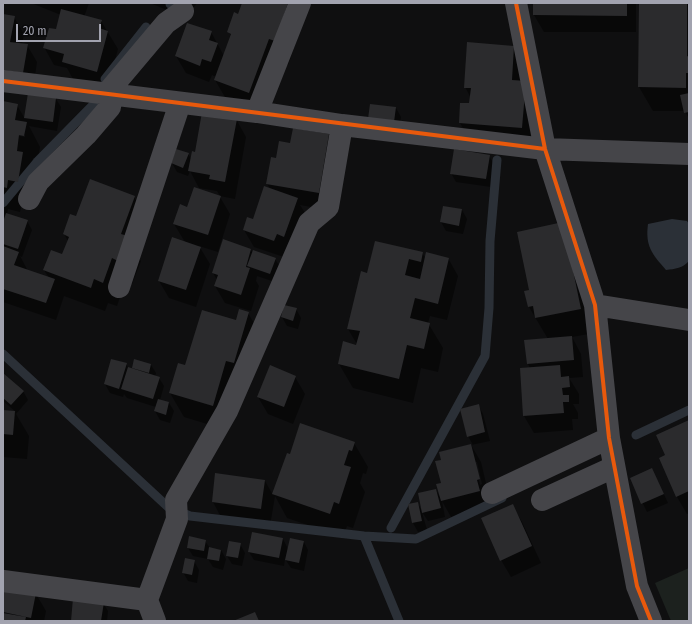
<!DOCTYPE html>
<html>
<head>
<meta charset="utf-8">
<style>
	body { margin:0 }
	#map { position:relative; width:692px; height:624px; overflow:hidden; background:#0f0f10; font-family:"Fira Sans Condensed",sans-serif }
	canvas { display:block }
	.frame { position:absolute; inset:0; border:4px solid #a2a3af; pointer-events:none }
	.scale { position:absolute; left:16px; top:24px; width:85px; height:18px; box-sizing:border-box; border:2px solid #a2a3af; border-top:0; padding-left:5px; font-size:12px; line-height:14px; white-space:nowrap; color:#a2a3af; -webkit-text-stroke:3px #0a0a0b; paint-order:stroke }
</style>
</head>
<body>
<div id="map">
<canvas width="692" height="624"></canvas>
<div class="frame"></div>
<div class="scale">20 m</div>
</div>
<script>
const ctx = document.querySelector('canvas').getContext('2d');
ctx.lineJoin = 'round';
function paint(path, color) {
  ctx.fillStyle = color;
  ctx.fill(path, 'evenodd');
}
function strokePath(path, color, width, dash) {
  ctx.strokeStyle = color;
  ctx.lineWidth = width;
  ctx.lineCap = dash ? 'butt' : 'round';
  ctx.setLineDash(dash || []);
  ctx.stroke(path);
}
paint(new Path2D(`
	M689,568V621H671L655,583Z`), '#1c211e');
paint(new Path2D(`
	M672,219L687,221L689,224V261C683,268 675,269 666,270C652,254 645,246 648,224Z`), '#2b3037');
paint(new Path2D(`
	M31,3H89L84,17L101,21L118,49L107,88L73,79L67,68L54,65L44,47L57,31L61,15Z
	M150,3H197L186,18Z
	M243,3H310L288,65L282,63L263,116L229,104L215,80L216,77L212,75L209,82L186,73L176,56L211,32L224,56L231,36L229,32L239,15Z
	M534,3H636V32H544L534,15Z
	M640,3H689V119L685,111H653L639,87Z
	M3,15L14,17L24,34L22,44L27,45L37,62L33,89L3,85Z
	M514,47L535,152L474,147L460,123L470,105L471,98L465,87Z
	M29,94L56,99L61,107L57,131L29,126L40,147L38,159L33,158L31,168L37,177L22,204L20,212L8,209L7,214L27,221L32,230L22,257L20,256L28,271L49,278L44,270L63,255L68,241L64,234L77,218L134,197L148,221L136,253L141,261L132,284L125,282L117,306L108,303L105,311L64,296L56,320L3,302V102L17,105L25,119ZM15,133L25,135V137L14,135Z
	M396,108L401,117L399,130L374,127Z
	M236,119L246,137L235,199L220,196L217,191L199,188L190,171L188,176L177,172L172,163L177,150L188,154L192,160L196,153Z
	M293,129L329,135L339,152L329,210L300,205L307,216L284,257L254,247L244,230L253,220L271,190L267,184L277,159L291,144Z
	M489,156L494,164L491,187L456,182L451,173Z
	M220,197L230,214L218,252L199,246L210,264L196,307L169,298L159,281L185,242L174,224L188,208Z
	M444,207L462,210L467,219L463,234L446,231L441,222Z
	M563,223L594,333L572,337L581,354L583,377L569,378L579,394V404H573L578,413V419H572L573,430L534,433L524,416L530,368L528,364L548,339L529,307L526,292L530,290Z
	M251,250L253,253L275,259L280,267L275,282L257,276L256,281L259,286L251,311L225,303L215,286L217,280L213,273Z
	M422,253L426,259L448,258L458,276L447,320L430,316L428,323L443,348L438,372L421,368L413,403L353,388L339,364L344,343L358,346L348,329L368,274Z
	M296,309L301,318L298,329L287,326L282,317Z
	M248,313L262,337L227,430L184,417L170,393L186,366Z
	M135,360L151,365L156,373L155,377L159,378L164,386L160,400L169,403L174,411L170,423L160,420L155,411L156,407L127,398L124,394L123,397L110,393L105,384L126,364L129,369L132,370Z
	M3,374L23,391L28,400L16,414L29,436L27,459L3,457V411L16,412L3,401Z
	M295,377L305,394L293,424L268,414L258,397Z
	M478,405L483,414L490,441L471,445L481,462L489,496L486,497L489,508L451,517L442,501L445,517L428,521L422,512L427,530L418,532L413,523L409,505L417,503L423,512L436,490L440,497L442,484V461L440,453L473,445L468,436ZM475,462H477L482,484L480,485Z
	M689,421V513L687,514L677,497L660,458L667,455Z
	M354,443L368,467L366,474L363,473L360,483L365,492L353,528L347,526L343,537L287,518L275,496L270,526L222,519L213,502L216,474L265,481L273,495L287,454L290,455Z
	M652,469L668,503L647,512L631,479Z
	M512,505L522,522L541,563L511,577L501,560Z
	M253,533L283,539L288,549L304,542L308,550L304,571L291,568L285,559L284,566L254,560L249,552Z
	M205,541L210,548L221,550L226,559L223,570L213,567L208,559L193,556L188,548Z
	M240,544L245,553L242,566L232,564L227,556Z
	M194,561L199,570L197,583L188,581L183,572Z
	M3,587L36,594L46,611L44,621H3Z
	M103,603L108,611L107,621H72Z`), '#0007');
strokePath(new Path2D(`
	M170,4V3
	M105,79L146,27
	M3,203L37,162L94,104
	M3,354L168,507L190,516L364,536L416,539L502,498
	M636,435L689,410
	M391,528L485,356L489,308L490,241L497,160
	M364,536L399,621`), '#2b3037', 9);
paint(new Path2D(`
	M242,3H288L275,41L269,39L249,93L214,80L231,34L227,32L234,12L238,14Z
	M533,3H627V16L533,15Z
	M639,3H687V56L689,57V73H686V88L638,87Z
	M61,9L102,20L99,28L108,31L97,72L62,62L64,54L43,48L49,28L56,29Z
	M3,14L15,16L10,42L28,44L23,73L3,70Z
	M187,23L212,31L209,40L218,43L211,62L202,59L200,66L175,56Z
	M467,42L514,46L512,80L526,81L522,128L459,123L460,103H469L471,88H464Z
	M28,93L56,98L53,122L24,118Z
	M689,93V112L684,113L680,95Z
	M3,101L18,104L15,120L27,122L24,136L19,135L17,151L23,152L18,182L8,180L7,188L3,187Z
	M370,104L396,107L394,122L368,119Z
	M202,112L237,119L225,182L209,179L210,175L188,171L192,151L195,152Z
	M293,128L329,134L319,193L266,184L271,157L276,158L279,141L290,143Z
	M176,149L189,153L183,168L171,163Z
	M454,149L490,155L486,179L450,174Z
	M90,179L135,196L121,234L128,236L118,261L112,258L103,283L94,279L91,288L43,270L51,250L62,254L69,237L63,234L70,214L76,216Z
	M264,186L298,198L284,237L277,234L274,241L243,230L247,217L253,219Z
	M194,187L221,196L208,235L173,224L180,204L187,207Z
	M443,206L462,209L459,226L440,222Z
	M6,213L28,220L18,249L3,244V222Z
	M563,222L581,309L535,318L533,306L528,307L524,291L529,290L517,232Z
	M172,237L201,247L186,290L158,281Z
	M223,239L251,249L246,267L250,268L241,295L214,286L218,275L212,273Z
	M375,241L423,252L421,262L409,259L405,275L420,279L426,252L449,258L438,304L415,298L410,318L430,323L424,349L407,345L399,379L338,364L343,341L356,345L360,331L347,329L361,271L367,273Z
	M3,246L19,252L14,265L55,279L46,303L3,289Z
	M253,250L276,258L270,274L247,266Z
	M284,305L297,308L293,321L281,317Z
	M239,309L249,312L234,363L226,361L213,406L169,393L178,363L185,365L202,310L236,320Z
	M572,336L574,360L527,364L524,340Z
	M111,359L127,363L119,389L104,384Z
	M134,359L151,364L149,373L132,368Z
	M270,365L296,376L284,407L257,397Z
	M560,365L561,377L569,376L570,387L562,388L563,395H569V402H563L564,413L523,416L520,368Z
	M128,367L160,377L153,399L121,389Z
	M3,373L24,391L11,405L3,398Z
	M158,399L169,402L166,415L154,411Z
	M479,404L485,432L467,437L460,409Z
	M3,410L15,411L13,435L3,434Z
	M689,420V491L676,497L659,458L665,455L656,435Z
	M300,423L355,442L352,451L349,450L344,465L351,467L339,504L334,502L330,514L272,494L287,453L290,454Z
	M471,444L480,479L477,480L480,491L441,501L436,484L441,483L435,461L441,460L439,452Z
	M652,468L664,494L641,504L630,478Z
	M215,473L265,480L261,509L212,502Z
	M436,489L441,508L422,513L418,493Z
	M418,502L422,521L412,523L408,504Z
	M513,504L532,546L500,561L481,518Z
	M252,532L283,538L279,558L248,552Z
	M189,536L206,540L204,551L187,548Z
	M290,538L304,541L299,563L285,560Z
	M229,541L241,543L238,558L226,556Z
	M209,547L221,550L219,561L207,559Z
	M185,558L195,560L192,575L182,573Z
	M3,586L36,593L31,618L3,612Z
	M73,598L104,602L101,621H71Z
	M255,612L259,621H233Z
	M3,613L26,617L25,621H3Z`), '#2b2b2d');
strokePath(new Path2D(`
	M516,3L545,149L595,305L609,438L637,586L651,621
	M3,81L257,112L342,125L545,149L689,154
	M257,112L300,3
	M29,199L38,182L86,135L110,107L107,93L166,23L183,11
	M119,287L180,103
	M595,305L689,320
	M492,493L609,438
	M542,500L614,467
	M3,581L147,600
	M155,621L147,600L177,519L176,500L227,411L309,223L328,207L342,125`), '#454549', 22);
strokePath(new Path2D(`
	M516,3L545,149L595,305L609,438L637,586L651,621
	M3,81C184,103 365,128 545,149`), '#e8590c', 4);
</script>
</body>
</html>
